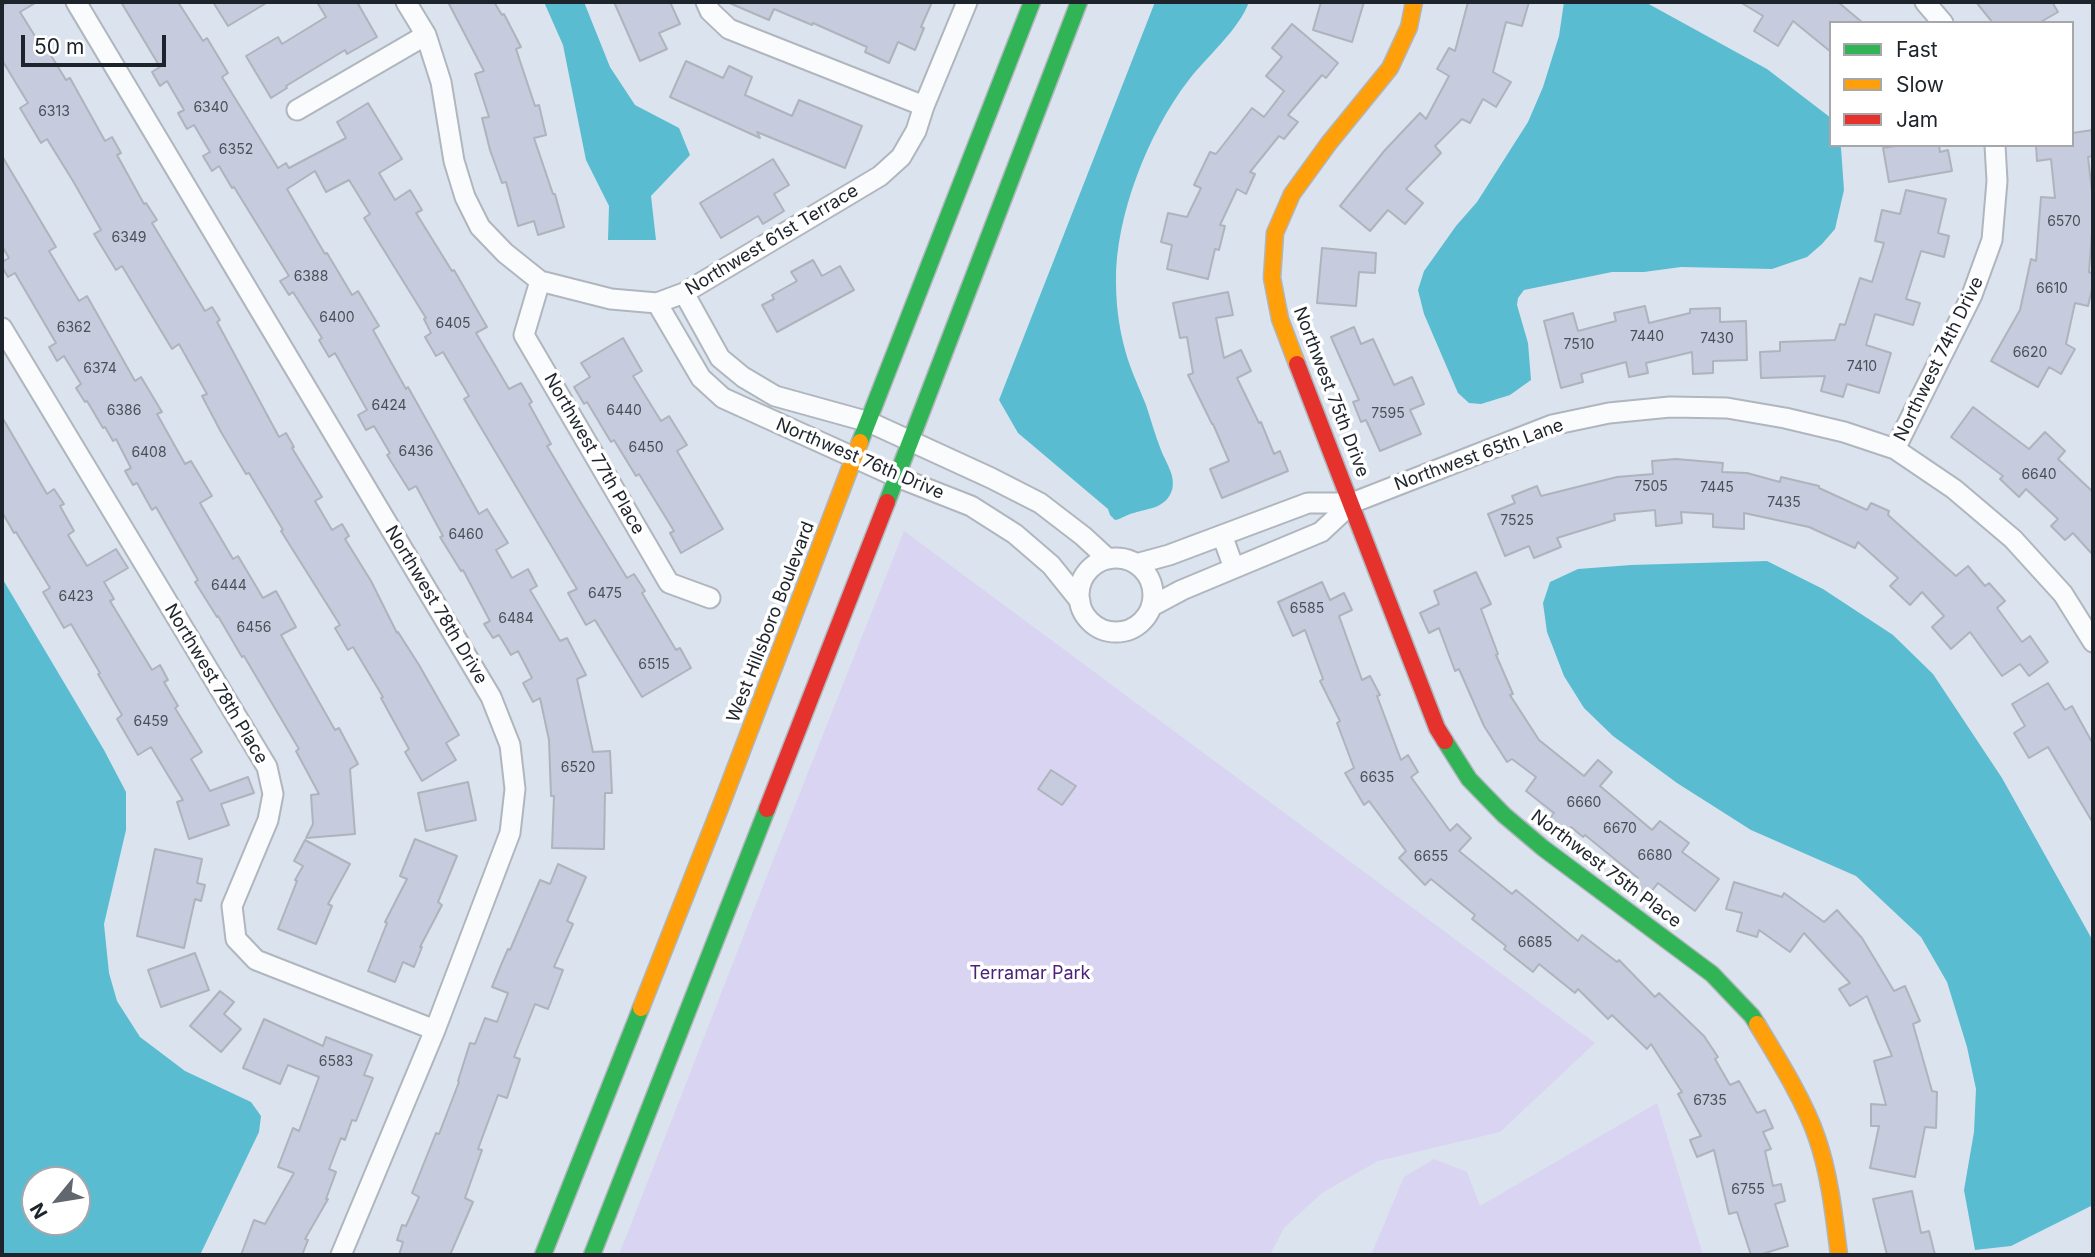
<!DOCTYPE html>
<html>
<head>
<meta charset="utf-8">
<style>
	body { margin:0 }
	#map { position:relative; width:2095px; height:1257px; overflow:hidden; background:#dbe3ee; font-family:Inter,sans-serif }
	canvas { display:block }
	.frame { position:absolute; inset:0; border:4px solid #1e242b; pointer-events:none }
	.legend { position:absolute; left:1829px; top:21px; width:245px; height:126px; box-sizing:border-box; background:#fff; border:2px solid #a5a7aa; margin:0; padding:9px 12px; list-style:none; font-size:21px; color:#1e242b }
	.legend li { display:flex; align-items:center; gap:14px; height:35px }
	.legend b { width:35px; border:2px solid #a5a7aa }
	.north { position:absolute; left:21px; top:1166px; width:70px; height:70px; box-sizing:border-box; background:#fff; border:2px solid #a5a7aa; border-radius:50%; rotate:240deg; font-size:19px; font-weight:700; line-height:28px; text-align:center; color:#1e242b }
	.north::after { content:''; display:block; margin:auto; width:24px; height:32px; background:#60676f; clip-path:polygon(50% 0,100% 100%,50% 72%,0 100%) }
	.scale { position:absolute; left:21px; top:35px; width:145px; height:32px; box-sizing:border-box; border:4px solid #1e242b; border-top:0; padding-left:9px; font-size:21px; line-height:24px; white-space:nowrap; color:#1e242b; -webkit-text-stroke:5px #fff; paint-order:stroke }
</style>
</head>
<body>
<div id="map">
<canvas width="2095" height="1257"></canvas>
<div class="frame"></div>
<ul class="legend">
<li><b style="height:9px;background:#30b455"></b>Fast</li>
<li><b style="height:9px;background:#ff9f0a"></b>Slow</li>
<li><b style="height:9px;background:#e5322d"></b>Jam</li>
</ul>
<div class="north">N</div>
<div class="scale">50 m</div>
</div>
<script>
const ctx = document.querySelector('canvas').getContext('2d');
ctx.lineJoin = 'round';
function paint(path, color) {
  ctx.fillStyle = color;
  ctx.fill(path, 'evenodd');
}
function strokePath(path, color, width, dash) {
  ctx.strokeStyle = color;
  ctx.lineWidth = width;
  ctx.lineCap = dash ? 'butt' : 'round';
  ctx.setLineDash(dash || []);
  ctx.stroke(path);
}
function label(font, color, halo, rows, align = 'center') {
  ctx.font = font + ' Inter,sans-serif';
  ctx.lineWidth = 7;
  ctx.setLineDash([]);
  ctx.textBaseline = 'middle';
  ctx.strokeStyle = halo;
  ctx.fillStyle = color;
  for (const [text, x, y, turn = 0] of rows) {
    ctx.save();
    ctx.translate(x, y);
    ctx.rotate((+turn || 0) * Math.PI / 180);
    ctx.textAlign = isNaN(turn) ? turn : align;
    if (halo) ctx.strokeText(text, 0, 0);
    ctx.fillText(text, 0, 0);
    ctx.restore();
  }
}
paint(new Path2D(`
	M904,531L1595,1043L1500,1132L1378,1161L1322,1193L1284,1228L1270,1255H619L772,863Z
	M1657,1103L1703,1255H1371L1404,1177L1434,1159L1467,1172L1480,1206Z`), '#d9d4f1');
paint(new Path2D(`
	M544,2H584L610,67L635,105L679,128L690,155L651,196L656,240H608L609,206L586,160L563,45Z
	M1155,2H1249C1238,31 1207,56 1188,81C1148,133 1115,217 1116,282C1116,309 1120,335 1128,360C1133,375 1140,390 1146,405C1151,420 1155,435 1161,450C1166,463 1176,476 1172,490C1166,508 1150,508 1134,513C1127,514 1122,519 1115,520L1110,515L1108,509L1018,433L999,400Z
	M1564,2H1645L1767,69L1831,118V145H1840L1841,148L1844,190L1835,229L1822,244L1807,257L1772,269L1681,267L1644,272H1612L1524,290L1518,298L1517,305L1528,343L1531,380L1510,395L1481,404L1469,403L1458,393L1424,314L1418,290L1424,271L1456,226L1477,202L1528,122L1543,87L1559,36Z
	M1767,561L1823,589L1893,635L1933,674L2002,778L2093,941V1205L2011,1246L1975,1250L1964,1190L1974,1132L1976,1089L1967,1047L1947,982L1921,937L1856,876L1751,830L1677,783L1613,736L1584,708L1564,676L1547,632L1543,603L1550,582L1578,569L1631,565Z
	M2,578L104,750L126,792V830L104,924L109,973L117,1001L140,1037L185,1071L251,1102L261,1116L259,1132L200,1255H2ZM77,1180V1222H35V1180Z`), '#5abcd0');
const building = new Path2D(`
	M8,2H37L20,12L38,41L41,39L66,80L70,78L105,141L112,137L121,153L117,155L144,204L146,203L157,220L152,223L205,311L212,307L220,320L217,322L279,437L286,433L294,447L292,448L322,497L315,501L332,530L342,524L349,536L345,539L371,581L397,633L398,632L419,665L459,735L446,743L456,760L422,781L405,752L409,749L381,698L383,697L353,647L348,650L335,628L340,625L281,531L283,530L249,473L246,474L221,432L202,396L207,394L179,344L172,349L122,266L116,270L94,234L101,230L73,181L47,139L41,143L20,108L28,103L2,60V5Z
	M121,2H178L203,41L207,38L228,73L222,77L278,168L286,163L289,168L346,138L337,122L368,103L402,159L379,173L395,200L410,190L422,210L416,213L452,271L454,270L487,327L476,333L509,389L521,383L532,402L529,404L551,444L547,446L581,503L627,578L634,574L645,591L642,593L676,650L680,648L691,668L642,697L595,620L586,625L568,593L577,589L464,399L469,396L443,352L436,356L425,337L431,333L424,319L426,318L364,218L370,214L349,180L326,192L315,171L287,189L325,254L327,253L352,295L358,291L379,326L373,330L406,389L408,387L479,514L487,509L508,543L496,550L512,578L528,569L537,586L530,590L560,641L567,638L586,675L577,679L593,752L610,751L612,793H605L604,849L552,848L554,796H551L549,740L540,698L533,702L523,683L532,678L518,651L511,655L499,635L493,638L484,624L490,621L463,570L461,571L440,537L443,536L416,486L409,490L387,455L390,453L374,426L366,430L358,415L367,410L335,353L329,357L319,340L322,338L293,292L289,295L280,281L289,276L234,187L232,188L219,166L212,171L203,156L210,152L194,125L187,129L178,113L184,110L167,81L160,86L152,72L160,67Z
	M213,2H268L228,26Z
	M317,2H357L377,37L347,54L345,50L286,86L287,88L271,98L246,56L278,37L282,44L326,17Z
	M448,2H494L502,15L504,14L521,47L516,49L535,106L539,105L546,135L534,138L553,194H555L564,227L538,235L534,221L518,226L506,182L502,183L490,150L482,118L489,117L475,74L484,71Z
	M614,2H670L680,24L659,33L667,49L640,61Z
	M727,2H932L921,27L924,28L915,50L898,42L889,63L865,52L867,47L813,23L812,25L774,9L769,20Z
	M1321,2H1364L1352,42L1313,30Z
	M1468,2H1529L1522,26L1506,22L1493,72L1511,82L1496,107L1483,99L1470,123L1462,119L1435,146L1441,153L1406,189L1423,203L1405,224L1388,210L1370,231L1340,206L1385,150L1420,113L1426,119L1449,76L1437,69L1449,48L1455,51Z
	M1740,2H1838L1863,23H1831V52L1793,21L1778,46L1754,31L1763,16Z
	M1976,2H2052L2058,12L2039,23H1993Z
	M1292,24L1338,63L1326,78L1322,75L1288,115L1298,122L1284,139L1279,136L1250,172L1255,174L1246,194L1237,189L1220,225L1225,226L1219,250L1215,249L1208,279L1167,269L1172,245L1161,242L1168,213L1187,217L1201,188L1194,185L1210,152L1216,154L1252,108L1264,117L1284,91L1266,76L1282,57L1272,48Z
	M686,61L723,78L729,66L752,77L745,95L792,116L799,100L862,126L845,168L757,132L760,138L670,97Z
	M2093,130V156L2088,157L2093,200V232H2092L2089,272L2093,274V285L2088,306L2075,303L2066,344L2075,349L2061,374L2049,367L2038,387L1991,361L2020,310L2031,259L2036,261L2041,197L2055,198L2051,159L2037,161L2036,145H2072V133Z
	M1901,145H1939L1940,152L1948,150L1952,171L1889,182L1883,148Z
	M2,156L56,247L49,251L79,301L87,296L135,381L141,377L162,412L157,414L185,464L191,461L212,496L200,503L233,559L238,556L263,598L276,591L296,627L281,635L335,730L339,728L358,764L350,769L355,834L306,838L313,824L311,795L319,794L296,751L299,749L244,656L242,657L218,616L217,617L195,582L198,580L156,507L152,510L137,483L133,485L125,471L131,468L116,439L113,441L105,427L103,428L87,401L85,402L76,388L81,384L64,356L57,361L49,347L56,343L15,273L8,277L2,267V262L9,258L2,246Z
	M773,159L789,185L774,194L784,211L763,224L758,216L721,238L700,203Z
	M1906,190L1946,199L1938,233L1949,236L1944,257L1921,251L1906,299L1920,303L1913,325L1875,314L1866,345L1891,353L1879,393L1847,384L1843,397L1821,391L1825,376L1761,378L1760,352L1780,351V342L1835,340L1840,324L1845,325L1860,278L1872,282L1884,243L1875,241L1882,210L1900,214Z
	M1322,248L1376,253L1375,273L1359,272L1356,306L1317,303Z
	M813,260L822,276L840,266L854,290L777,332L762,305L774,299L772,295L797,281L791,272Z
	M1228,292L1233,315L1216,318L1224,358L1241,350L1251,371L1237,378L1259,423L1261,422L1274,454L1280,451L1288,471L1222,498L1210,469L1229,461L1213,424H1212L1188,375L1193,373L1187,337L1180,338L1173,303Z
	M1645,306L1649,323L1690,313V309L1720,308V322L1746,321L1747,360L1713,361V373L1693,374L1692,352L1646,363L1648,373L1629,377L1626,362L1581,374L1583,382L1561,388L1544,321L1573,313L1578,331L1616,321L1614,313Z
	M1354,327L1361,344L1373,339L1394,385L1412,377L1424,404L1410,410L1421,434L1380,451L1366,420L1361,422L1353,402L1359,400L1331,337Z
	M623,338L642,371L633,376L661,421L669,416L687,445L677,451L723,529L681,553L670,533L674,531L639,474L636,476L614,440L611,442L587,402L584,404L574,387L590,377L581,363Z
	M1973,407L2029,449L2045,432L2065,451L2058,459L2093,492V555L2073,533L2065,540L2051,526L2058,519L2026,489L2019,497L2000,479L2003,476L1951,437Z
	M2,417L47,494L54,489L64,504L60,506L74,531L68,535L87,566L116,549L128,568L104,582L114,599L110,601L152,670L160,665L168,680L164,682L178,706L175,708L202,752L191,759L210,791L248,777L254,793L221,804L229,825L189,839L177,802L183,800L151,747L138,755L117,719L122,715L98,674L100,673L71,624L64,628L43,592L50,588L16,532L14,533L2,512Z
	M1676,459L1723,463L1722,472L1747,473L1780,482L1781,477L1819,486V488L1867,510L1871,503L1889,511L1888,515L1956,576L1968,566L1985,586L1989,583L2005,601L1997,608L2022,642L2030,636L2048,662L2029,676L2020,664L2002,676L1970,632L1951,649L1932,627L1944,616L1922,592L1910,605L1890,586L1898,578L1858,542L1855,548L1809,527L1744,513V529L1713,527V514L1681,512L1682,523L1656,526L1655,510L1614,514L1615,520L1557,538L1561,547L1534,558L1529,546L1505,556L1488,514L1515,503L1512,496L1537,486L1541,496L1617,477L1653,474L1652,461Z
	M1476,572L1491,604L1481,609L1498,654L1496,655L1513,694L1510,695L1539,740L1584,776L1598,760L1612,772L1600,786L1652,830L1660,821L1689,843L1682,852L1719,879L1695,911L1658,883L1648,896L1633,884L1638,878L1585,835L1583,837L1571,827L1565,835L1548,821L1554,813L1526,791L1536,777L1512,759L1507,762L1484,726L1459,669L1455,671L1439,628L1429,633L1420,613L1439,604L1434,591Z
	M1322,582L1330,600L1344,593L1352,610L1339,616L1362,680L1370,676L1380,695L1377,696L1401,760L1408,755L1418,772L1411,777L1450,831L1457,824L1471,838L1459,851L1512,894L1516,890L1578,941L1582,935L1617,962L1619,960L1655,997L1659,993L1704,1036L1718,1057L1715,1059L1730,1085L1739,1081L1757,1113L1765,1110L1773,1128L1763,1132L1771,1149L1765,1151L1773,1186L1781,1184L1785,1201L1775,1204L1788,1246L1759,1255H1751L1737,1212L1729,1214L1714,1150L1697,1157L1690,1140L1701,1136L1678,1094L1682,1092L1651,1044L1647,1049L1612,1015L1608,1019L1578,989L1575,993L1539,964L1533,972L1504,949L1506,946L1472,919L1475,915L1431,879L1425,885L1399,858L1406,851L1369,801L1364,805L1345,773L1354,768L1337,723L1340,721L1320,681L1323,679L1305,630L1293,636L1278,602Z
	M2048,683L2065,710L2072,706L2093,744V823L2048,747L2029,758L2014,733L2025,726L2012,704Z
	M1051,770L1076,786L1062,805L1038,789Z
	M468,782L476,820L426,831L418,793Z
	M415,839L457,856L438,902L442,905L420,947H422L414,967L403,962L395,982L368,971L387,923L385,922L407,879L400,876Z
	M305,840L350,864L328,904L332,906L316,944L278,929L297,881L295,880L303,866L294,861Z
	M155,849L202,859L197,883L205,885L201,901L195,899L184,948L137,936Z
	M558,864L586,877L567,921L573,924L554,967L563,970L548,1009L535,1004L514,1057L520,1059L507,1098L498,1095L478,1149L482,1150L465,1198L473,1202L450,1255H399L403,1242L397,1240L402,1225L406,1226L419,1197L412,1193L436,1133L439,1134L459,1082L458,1081L470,1043L475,1044L485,1018L497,1022L508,993L492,987L501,965L508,949L510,950L540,880L550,884Z
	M1734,882L1782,897L1784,893L1824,922L1837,910L1862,938L1894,991L1905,986L1920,1021L1913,1024L1932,1091L1937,1092L1936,1128L1925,1127L1915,1177L1870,1168L1879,1126H1871V1104L1886,1105L1874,1061L1892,1056L1867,996L1850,1006L1839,989L1850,983L1804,933L1790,952L1759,930L1757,937L1737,931L1742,913L1726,909Z
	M195,953L209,990L161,1007L148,970Z
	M220,991L234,1002L224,1014L241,1029L221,1052L190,1026Z
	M264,1019L323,1046L326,1037L372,1055L364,1075L373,1078L356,1121L352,1120L345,1140L341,1138L329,1169L336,1172L326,1199H328L305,1239L308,1240L302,1255H241L254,1220L265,1224L294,1173L278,1167L293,1128L299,1131L319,1077L288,1065L280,1084L243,1068Z
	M1912,1191L1921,1233L1929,1231L1935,1255H1887L1873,1199Z`);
paint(building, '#c6cbdd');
strokePath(building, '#afb3bc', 2);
const street = new Path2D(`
	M76,2L491,697L510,745L515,789L510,833L435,1030L341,1255
	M406,2L426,35L441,82L454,161L465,197L480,227L505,253L540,281L611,299L657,303L684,293L880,176L901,157L916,131L924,106L967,2
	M706,2L710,11L729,29L924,106
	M1925,2L1943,23
	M297,110L426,35
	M540,281L524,335L669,583L710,598
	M684,293L720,358L743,377L775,396L869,422L991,478L1040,503L1083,536L1108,559
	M657,303L701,378L723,398L897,477L971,506L1015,534L1051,565L1080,601
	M2,328L267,767L273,794L268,820L232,906L236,939L256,960L435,1030
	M1895,449L1972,295L1992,240L1997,181L1995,145
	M1222,535L1234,568
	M1079 595a37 37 0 1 1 74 0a37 37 0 1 1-74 0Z
	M1136,564L1169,555L1308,503H1352L1552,425L1609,413L1670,407L1727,408L1785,418L1844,432L1895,449L1954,489L2013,539L2063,594L2093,642
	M1152,606L1182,590L1321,532L1352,503`);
const fast = new Path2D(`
	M860,442L1032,2
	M887,502L1079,2
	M1445,741L1469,779L1504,815L1543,848L1712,974L1752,1016L1757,1024
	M543,1255L641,1008
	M592,1255L767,809`);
const slow = new Path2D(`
	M1297,364L1280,319L1272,278L1275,233L1292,194L1329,143L1390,68L1409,27L1414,2
	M641,1008L720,808L860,442
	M1757,1024C1778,1059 1804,1100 1817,1138C1830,1176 1834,1216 1839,1255`);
const jam = new Path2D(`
	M1297,364L1437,728L1445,741
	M767,809L887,502`);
strokePath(street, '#b0b6be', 23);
strokePath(fast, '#b0b6be', 19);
strokePath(slow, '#b0b6be', 19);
strokePath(jam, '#b0b6be', 19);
strokePath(street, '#fafbfc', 19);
strokePath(fast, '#30b455', 16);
strokePath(slow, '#ff9f0a', 16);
strokePath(jam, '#e5322d', 16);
label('14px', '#4a5059', null, [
	["6340",211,108],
	["6313",54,112],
	["6352",236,150],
	["6570",2064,222],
	["6349",129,238],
	["6388",311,277],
	["6610",2052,289],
	["6400",337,318],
	["6405",453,324],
	["6362",74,328],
	["7440",1647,337],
	["7430",1717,339],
	["7510",1579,345],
	["6620",2030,353],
	["7410",1862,367],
	["6374",100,369],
	["6424",389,406],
	["6386",124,411],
	["6440",624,411],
	["7595",1388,414],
	["6450",646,448],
	["6436",416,452],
	["6408",149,453],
	["6640",2039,475],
	["7505",1651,487],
	["7445",1717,488],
	["7435",1784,503],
	["7525",1517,521],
	["6460",466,535],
	["6444",229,586],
	["6475",605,594],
	["6423",76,597],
	["6585",1307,609],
	["6484",516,619],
	["6456",254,628],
	["6515",654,665],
	["6459",151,722],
	["6520",578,768],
	["6635",1377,778],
	["6660",1584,803],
	["6670",1620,829],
	["6680",1655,856],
	["6655",1431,857],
	["6685",1535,943],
	["6583",336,1062],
	["6735",1710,1101],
	["6755",1748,1190]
]);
label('18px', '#1e242b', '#fff', [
	["Northwest 61st Terrace",772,240,-31],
	["Northwest 74th Drive",1939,359,-64],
	["Northwest 75th Drive",1331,392,69],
	["Northwest 77th Place",594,454,60],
	["Northwest 65th Lane",1479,455,-20],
	["Northwest 76th Drive",860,459,23],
	["Northwest 78th Drive",436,605,59],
	["West Hillsboro Boulevard",771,622,-69],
	["Northwest 78th Place",216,684,59],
	["Northwest 75th Place",1606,869,37]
]);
label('18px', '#4b227b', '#fff', [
	["Terramar Park",1030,974]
]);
</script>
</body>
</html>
